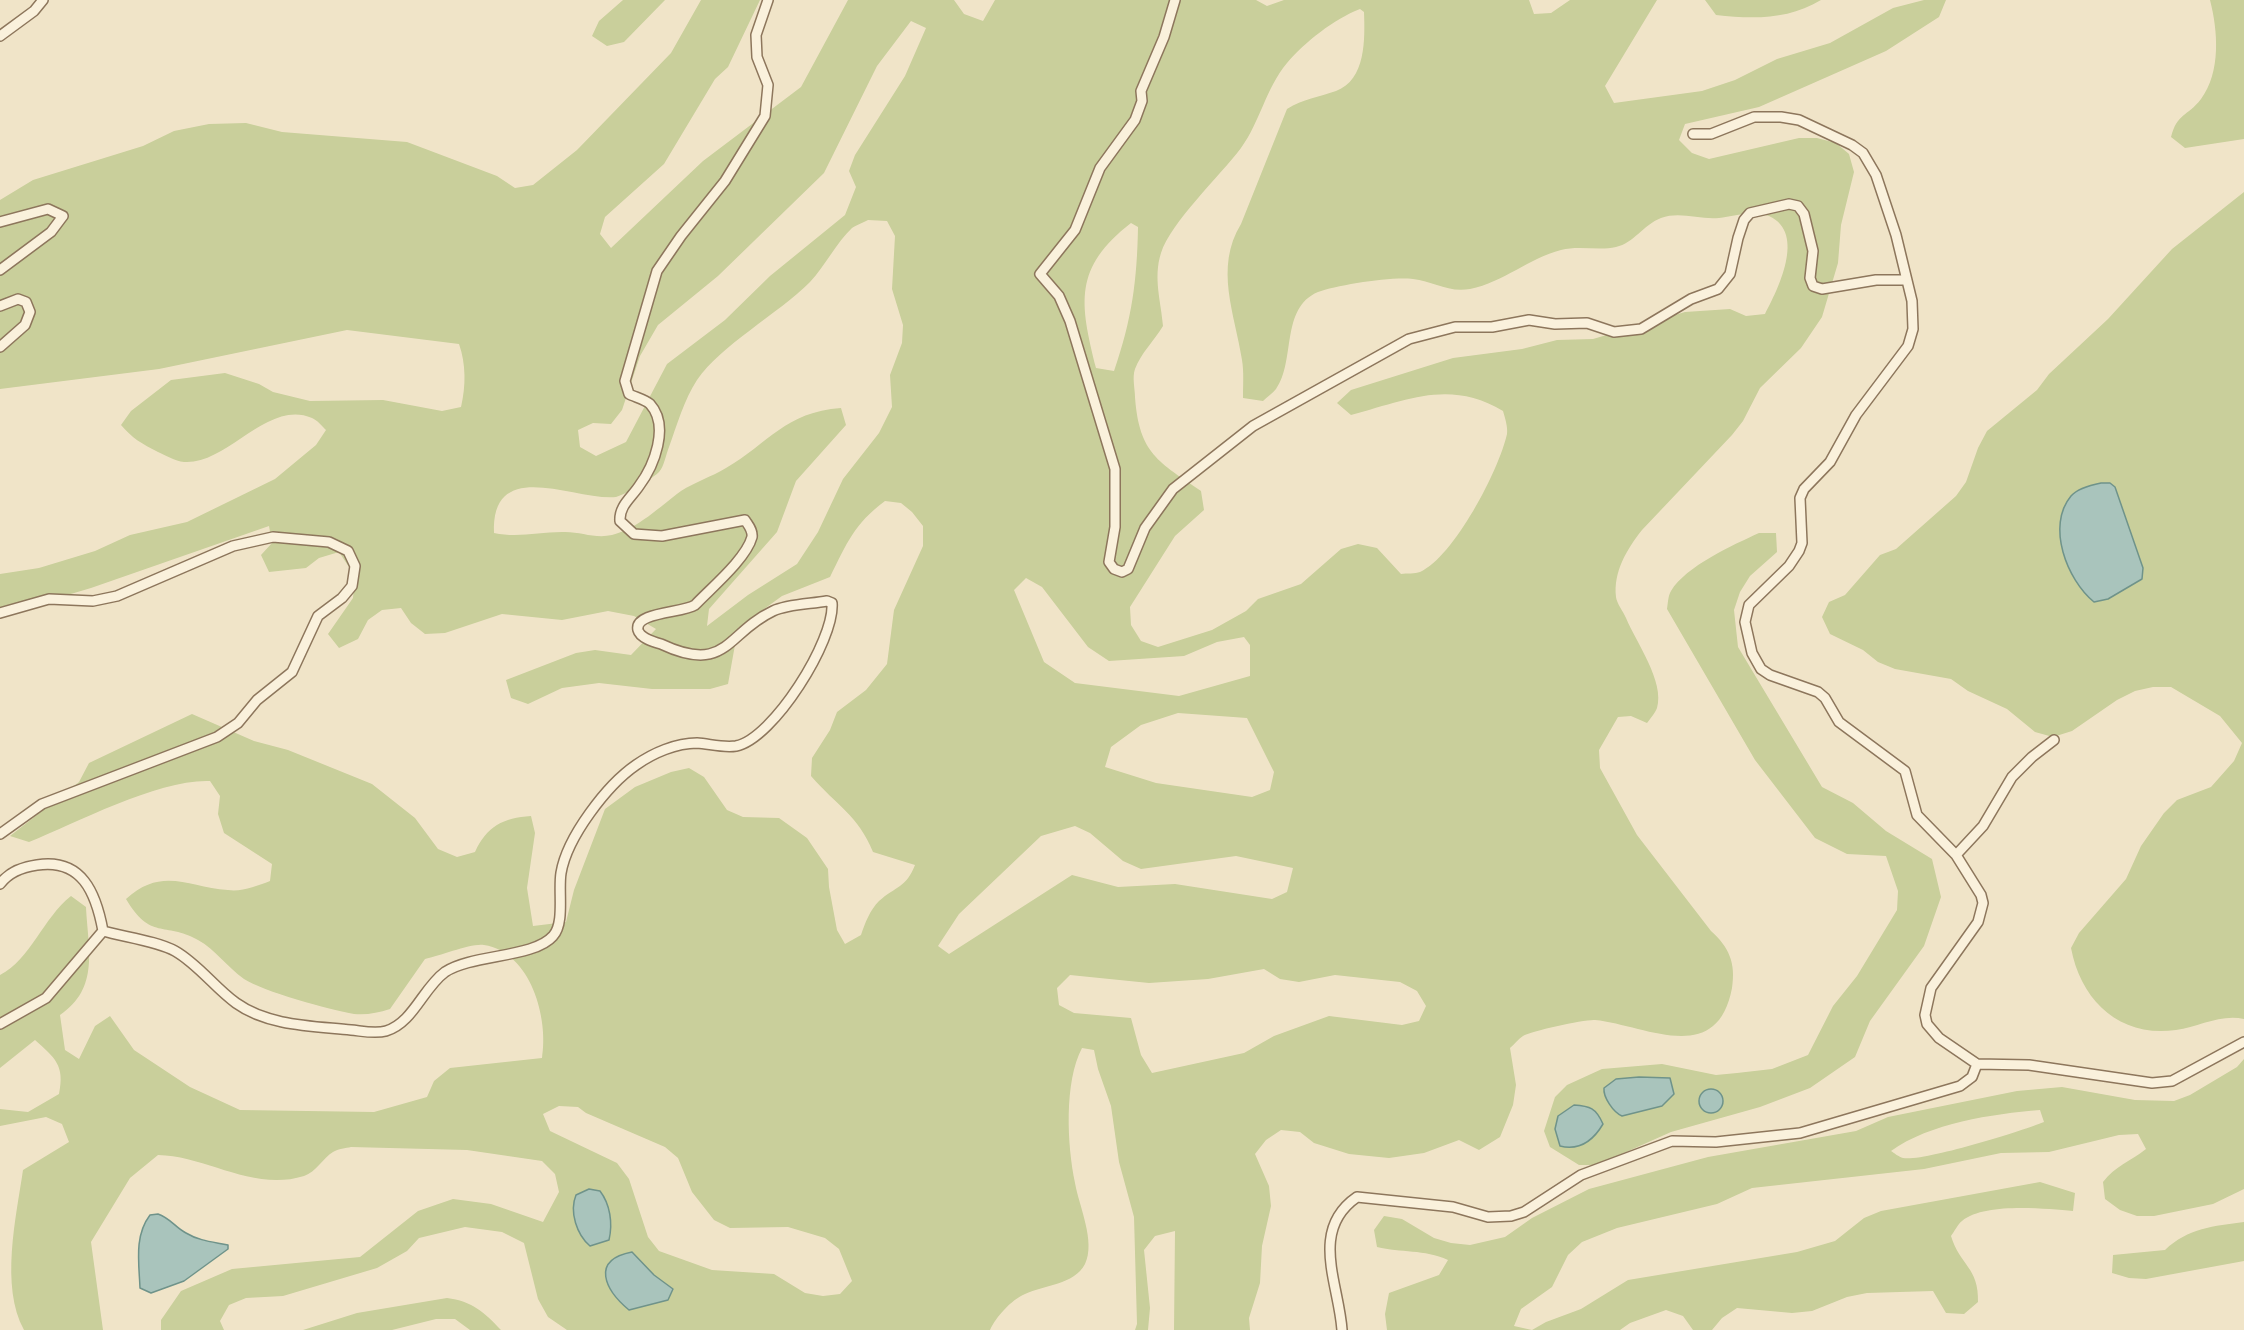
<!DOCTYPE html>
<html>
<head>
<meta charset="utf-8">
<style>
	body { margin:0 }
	canvas { display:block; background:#f0e4c8 }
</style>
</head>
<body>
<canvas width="2244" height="1330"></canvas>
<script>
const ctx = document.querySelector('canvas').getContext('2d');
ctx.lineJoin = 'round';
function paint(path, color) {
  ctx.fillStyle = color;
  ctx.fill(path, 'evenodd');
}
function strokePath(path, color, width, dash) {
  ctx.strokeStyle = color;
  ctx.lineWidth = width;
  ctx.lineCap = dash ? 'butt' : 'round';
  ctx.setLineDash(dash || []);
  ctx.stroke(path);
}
paint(new Path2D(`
	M623,0H665L624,42L607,46L592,36L599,21Z
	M701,0H760L728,67L715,79L664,164L605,217L600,234L611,248L703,161L801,87L848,0H954L964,14L983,21L995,0H1256L1267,6L1284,0H1529L1534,14L1551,13L1570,0H1657L1605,86L1614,103L1702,91L1735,80L1777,59L1830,43L1893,8L1924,0H1946L1939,17L1886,51L1759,107L1685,124L1679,140L1692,153L1709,159L1799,138H1817L1836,143L1849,154L1854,172L1841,225L1838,263L1822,317L1801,348L1760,388L1743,421L1732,435L1642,530C1627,549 1613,572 1616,597C1617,604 1623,611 1626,618C1636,642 1665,682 1657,708C1655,713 1650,719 1647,723L1631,716L1618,717L1599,750L1600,768L1637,835L1711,931C1729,947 1736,963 1732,988C1717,1068 1645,1025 1595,1020C1586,1019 1531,1031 1523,1036C1518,1039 1514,1045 1510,1048L1516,1085L1513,1105L1500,1137L1479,1150L1459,1140L1424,1153L1389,1158L1349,1154L1314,1143L1300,1132L1281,1130L1266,1140L1255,1154L1269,1186L1271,1206L1262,1246L1260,1283L1249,1318L1250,1330H1174L1175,1231L1155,1236L1144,1250L1150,1308L1148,1330H1135L1137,1324L1134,1217L1119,1162L1111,1106L1098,1069L1094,1050L1082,1048C1064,1082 1067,1145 1075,1183C1079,1206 1096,1242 1085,1264C1074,1285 1044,1285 1025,1294C1011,1300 996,1317 990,1330H567L548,1317L538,1299L524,1243L502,1232L465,1227L419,1238L407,1251L377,1268L283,1296L246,1298L229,1305L220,1321L224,1330H161V1320L181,1291L232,1269L360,1257L418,1211L453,1199L491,1204L543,1222L559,1192L555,1174L542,1161L467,1150L351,1147C346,1148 338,1149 333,1152C323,1158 316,1172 304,1176C253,1192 207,1156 158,1155L130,1178L91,1242L103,1330H24C0,1286 16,1218 23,1170L69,1142L62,1124L46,1117L0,1126V1109L28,1112L59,1094C65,1065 55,1058 35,1040L0,1068V975C31,959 43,918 71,896L86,907C88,949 100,988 60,1015L65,1050L79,1059L95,1026L110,1016L134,1050L190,1087L240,1110L374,1112L427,1097L434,1081L450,1068L542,1058C549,1019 531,952 484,945C471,943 440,956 425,959L390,1009C378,1013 367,1015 354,1014C330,1010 262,991 244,979C227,967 215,949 198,940C164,921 151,941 126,899C162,866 188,887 228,890C242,892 257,886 270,881L272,864L224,833L218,814L220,796L210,781C159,779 78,822 29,842L10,836L79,782L89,763L192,714L254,741L288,750L372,784L415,818L438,849L457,857L475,852C487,826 503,818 531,816L535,833L527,888L533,926L566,922L574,890L605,809L635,787L671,772L689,768L704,777L727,810L743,817L779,818L807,838L828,869L829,887L837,930L845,944L861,935C865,923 870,910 879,901C896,886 906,888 915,865L873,852C858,815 836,805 811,776L812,758L830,730L837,712L866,690L887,664L894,610L923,546V526L912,512L901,503L885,501C854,524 847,543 830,577L782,596L738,628L728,684L710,689H652L599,683L562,688L528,704L511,698L506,680L576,653L595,650L631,655L656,629L634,616L608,611L562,620L502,614L445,633L425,634L411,623L401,608L382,610L368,620L358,639L339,648L328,634L353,598L355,576L339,552L319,558L306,568L269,572L261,555L272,543L269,526L91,588L0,615V574L39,568L95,551L130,535L187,522L275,479L316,445L326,430C322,426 317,420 312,418C267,399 228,465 184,462C175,461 165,455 158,452C142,444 132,438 121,425L131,411L171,380L225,373L259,384L273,392L310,401L383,400L442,411L461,407C466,386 466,364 459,344L347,330L159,369L0,389V200L33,180L143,146L174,131L209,124L246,123L282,132L407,142L497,176L515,188L533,185L577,150L671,53ZM1360,9L1364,12C1365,39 1366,80 1336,91C1319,97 1303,99 1287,109L1241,224C1214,268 1235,314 1242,360C1244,372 1243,385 1243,398L1263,401C1267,397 1273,393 1276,389C1296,361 1280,308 1318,292C1336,285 1393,276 1413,279C1433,281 1448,293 1470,289C1504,282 1529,258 1561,250C1579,245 1598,251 1616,247C1634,243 1643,225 1661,218C1680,211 1700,220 1719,218C1734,216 1754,210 1769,216C1807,233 1777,291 1765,314L1746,316L1730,309L1685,312L1593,339L1557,340L1522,349L1453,358L1351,390L1337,403L1351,415C1407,400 1450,379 1503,411C1505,418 1508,427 1507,434C1499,470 1454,557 1420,572C1415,574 1407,573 1401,574L1377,548L1358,544L1341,549L1301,584L1258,599L1246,611L1212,630L1158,647L1141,641L1131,625L1130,607L1175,536L1204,510L1201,491C1159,462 1139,454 1135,397C1135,389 1132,377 1135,369C1141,353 1154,341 1163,326C1161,301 1153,278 1161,253C1171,222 1220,176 1241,148C1260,122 1266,88 1287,63C1305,42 1334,19 1360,9ZM911,21L926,28L905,76L855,155L849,171L856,187L845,215L770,276L725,320L667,364L626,442L596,456L580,447L578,430L593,423L611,424L622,410L640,356L658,325L718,276L824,173L877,66ZM868,220L887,221L895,236L892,289L903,325L902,343L890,375L892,407L879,433L843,479L818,532L797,564L748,595L707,626L709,609L777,532L796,481L846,425L841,408C785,412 769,443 726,468C711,477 695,482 681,491C659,507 639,528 612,535C594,539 580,531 562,532C538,532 518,538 494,533C491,455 575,501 616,497C622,496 655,477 659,472C664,467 666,454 669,447C677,425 684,400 697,380C721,345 778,314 810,282C825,266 837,242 852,228C856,225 863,223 868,220ZM1131,223L1138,227C1137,281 1132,319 1114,371L1096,368C1080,303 1073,268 1131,223ZM1026,578L1042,587L1088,647L1109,661L1184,656L1217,642L1244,637L1250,645V676L1179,696L1075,683L1044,662L1014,590ZM1178,713L1247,718L1274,772L1270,790L1252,797L1156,783L1105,767L1111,747L1141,725ZM1075,826L1090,833L1123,861L1141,869L1236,856L1293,868L1287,892L1272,899L1175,884L1118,887L1072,875L949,954L938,946L959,914L1041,836ZM1264,969L1280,979L1299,982L1335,975L1400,982L1417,991L1426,1006L1419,1021L1402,1025L1329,1016L1274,1036L1244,1053L1152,1073L1141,1055L1131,1018L1074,1013L1059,1005L1057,988L1070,975L1149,983L1208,979ZM559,1106L578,1107L586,1113L665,1147L678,1158L692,1192L714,1220L730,1228L788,1227L825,1238L839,1249L852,1281L840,1294L823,1296L805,1293L774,1274L712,1270L659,1251L648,1237L629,1179L617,1163L550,1131L543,1114Z
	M1705,0H1821C1788,20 1753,19 1716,15Z
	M2210,0H2244V139L2185,148L2171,137C2177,113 2187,117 2201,99C2221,72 2218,31 2210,0Z
	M2244,192V1019C2220,1014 2199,1027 2176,1030C2120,1038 2081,1001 2071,948L2079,933L2126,879L2141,846L2164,813L2177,800L2211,787L2234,761L2242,743L2220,716L2171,687H2153L2135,691L2117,700L2072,731L2053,737L2035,732L2007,709L1968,691L1951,679L1895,669L1878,662L1863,650L1830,634L1822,617L1829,602L1845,595L1880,555L1896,549L1956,496L1966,482L1978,448L1987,431L2037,390L2049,374L2108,319L2172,249ZM2063,510L2136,548L2143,568L2063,551L2060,523Z
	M1759,533H1776L1777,552L1750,576L1740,592L1734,610L1738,647L1822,787L1853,803L1886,831L1932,859L1941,897L1924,946L1870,1021L1855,1057L1810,1088L1760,1107L1671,1132L1597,1165H1579L1550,1147L1544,1131L1555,1097L1567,1085L1602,1069L1662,1064L1716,1075L1737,1073L1772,1069L1808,1055L1833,1006L1857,976L1897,910L1898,891L1886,856L1847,854L1815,838L1755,760L1667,609C1668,603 1668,596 1671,591C1686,566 1733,545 1759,533Z
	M2244,1059V1189L2213,1204L2154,1216H2137L2120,1210L2105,1199L2103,1182C2115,1166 2131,1161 2146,1149L2138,1134L2119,1135L2049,1152L2001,1153L1924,1169L1752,1188L1717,1204L1617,1228L1582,1242L1568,1255L1552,1287L1521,1309L1514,1326L1532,1330H1387L1385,1314L1389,1293L1439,1275L1448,1260C1424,1249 1401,1253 1377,1247L1374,1230L1384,1216L1402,1219L1434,1238L1451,1243L1470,1245L1505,1237L1532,1218L1589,1189L1708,1157L1856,1131L1888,1117L2017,1091L2062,1087L2135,1100L2174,1101L2190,1095L2237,1067ZM2040,1110L2044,1122C2022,1131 1923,1162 1903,1158C1899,1157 1894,1153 1891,1151C1930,1123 1992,1114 2040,1110Z
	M2040,1182L2075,1193L2073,1211C2046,1209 1985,1202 1962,1221C1958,1224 1954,1232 1951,1236C1960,1266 1979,1267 1978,1302L1964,1314L1946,1313L1933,1291L1867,1293L1847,1297L1812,1311L1792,1313L1737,1308L1722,1318L1712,1330H1693L1683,1316L1666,1310L1630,1323L1620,1330H1532L1546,1322L1581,1309L1628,1280L1797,1252L1835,1241L1864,1218L1881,1211Z
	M2244,1222V1261L2146,1279L2129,1278L2112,1273L2113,1255L2165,1250C2188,1228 2214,1226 2244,1222Z
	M447,1298C472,1301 484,1312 501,1330H470L455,1319H436L392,1330H303L357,1313Z`), '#c9cf9b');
const water = new Path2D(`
	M2101,483H2110L2115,487L2143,568L2142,579L2108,599L2094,602C2067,580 2046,526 2071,496C2078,488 2091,485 2101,483Z
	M1639,1077L1670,1078L1674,1094L1662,1106L1622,1116C1613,1112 1603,1097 1604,1088L1616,1079Z
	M1699 1101a12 12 0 1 1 24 0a12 12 0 1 1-24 0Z
	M1574,1105C1590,1106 1596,1108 1603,1124C1593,1141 1580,1151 1560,1146L1555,1129L1558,1116Z
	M589,1189L600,1191C610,1204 613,1223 609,1240L590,1246C577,1235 569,1212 576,1195Z
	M158,1214C170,1218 175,1227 186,1233C199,1241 214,1242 228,1245V1249L184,1281L151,1293L140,1288C139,1263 134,1236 150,1215Z
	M632,1252L654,1275L673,1289L668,1300L629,1310C605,1290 590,1260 632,1252Z`);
paint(water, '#a9c4bc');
strokePath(water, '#6f938a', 1.5);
const street = new Path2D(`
	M1175,0L1164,37L1141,91L1142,101L1135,120L1100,168L1075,230L1040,274L1059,296L1070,321L1115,469V527L1109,562L1114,569L1122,572L1128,569L1145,528L1173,489L1253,426L1409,339L1455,327H1492L1529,320L1555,324L1587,323L1614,332L1641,329L1691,299L1718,289L1730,274L1738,238L1744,220L1750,213L1789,204L1798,206L1804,214L1813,251L1810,278L1813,286L1822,289L1876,280H1907
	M0,36L34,11L43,0
	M1693,134H1711L1754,117H1781L1799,120L1852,145L1863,153L1876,175L1896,235L1912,301L1913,329L1908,346L1856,415L1830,462L1804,489L1800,498L1802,543L1799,551L1789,566L1749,605L1745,622L1752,653L1761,669L1770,675L1818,692L1825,698L1839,722L1905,771L1917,815L1956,855L1981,895L1983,903L1978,922L1931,988L1925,1015L1927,1024L1939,1038L1977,1064L2029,1065L2152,1083L2172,1081L2244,1042
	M0,222L48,209L63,216L51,232L0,270
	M0,306L18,299L26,302L30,312L25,325L0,347
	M0,613L49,599L93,601L117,596L233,546L273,537L329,542L348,551L355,566L352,586L342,598L318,616L292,672L257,700L238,723L217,737L42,804L0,834
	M1956,855L1983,826L2012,777L2032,757L2054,740
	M0,884C9,872 22,867 37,865C82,858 96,893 103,931L46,998L0,1024
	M103,931C124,937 157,941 175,951C198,964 215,988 236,1003C268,1026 313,1026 351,1030C362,1031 375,1034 386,1031C413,1023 423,988 445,972C472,954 534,958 553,936C565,923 558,891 561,873C567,837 607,785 636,765C653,753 676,743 697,743C710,744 723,748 736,746C773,739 835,640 832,603L827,601C811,604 788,604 773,611C726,633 727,675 661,644C654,642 640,638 638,630C634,612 683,613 695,605C711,588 746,559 752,537C753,530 748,525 745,520L662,536L634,534L620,521C619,506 631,498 639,486C654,466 670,426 650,404C646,400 635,397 629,394L625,381L657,271L681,236L725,181L765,116L768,85L757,57L756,35L768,0
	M1342,1330C1339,1284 1309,1230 1357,1197L1453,1207L1488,1217L1511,1216L1524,1212L1581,1175L1672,1141L1716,1142L1800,1133L1960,1086L1972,1077L1977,1064`);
strokePath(street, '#8d765c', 12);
strokePath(street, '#faf1dc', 9);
</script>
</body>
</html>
